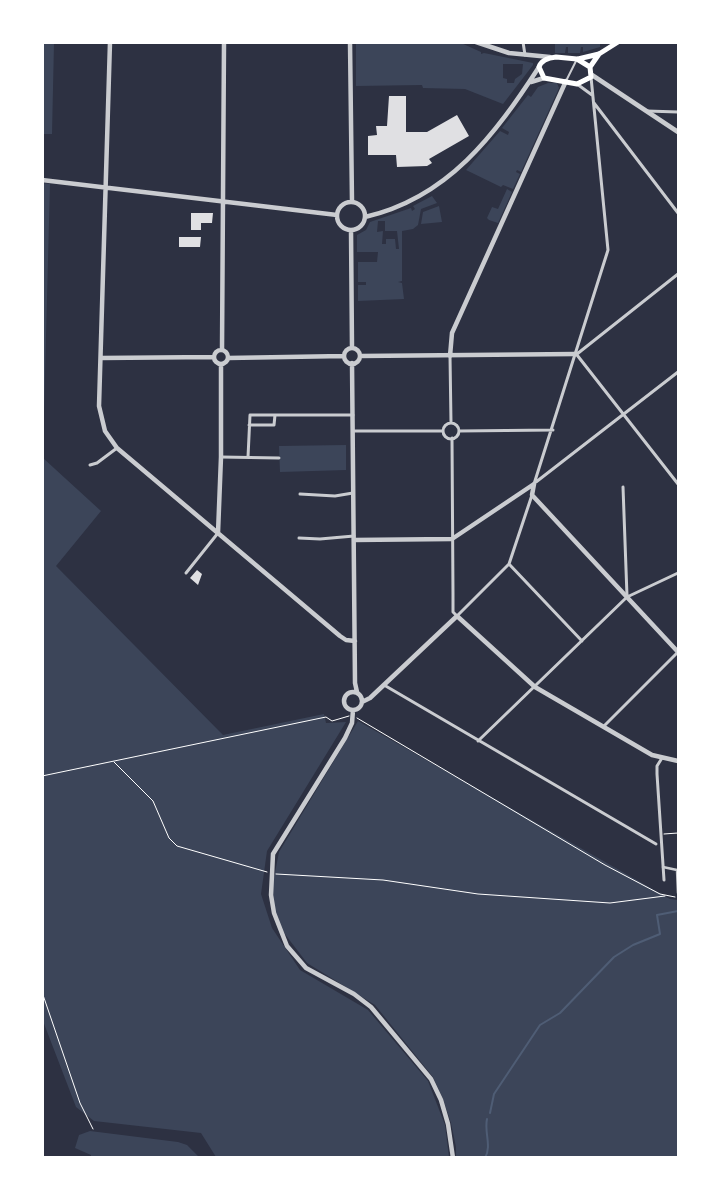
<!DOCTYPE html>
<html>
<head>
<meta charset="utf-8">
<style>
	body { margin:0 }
	#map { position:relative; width:721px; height:1200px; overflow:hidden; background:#2d3142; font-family:"Public Sans",sans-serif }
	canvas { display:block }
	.frame { position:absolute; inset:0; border:44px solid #fff; pointer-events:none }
</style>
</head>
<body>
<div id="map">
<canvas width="721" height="1200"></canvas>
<div class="frame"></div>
</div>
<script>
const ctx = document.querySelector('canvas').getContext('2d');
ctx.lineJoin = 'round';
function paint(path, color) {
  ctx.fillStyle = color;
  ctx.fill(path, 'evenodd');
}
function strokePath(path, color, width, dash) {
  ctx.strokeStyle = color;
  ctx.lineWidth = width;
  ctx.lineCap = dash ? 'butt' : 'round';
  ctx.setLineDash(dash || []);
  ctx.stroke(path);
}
paint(new Path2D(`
	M583,42L600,43V47L583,52V47H581L580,53H568V47H566L565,53H555V43Z
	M42,43H54L52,134H43Z
	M356,43H461L481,52V54L484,53L533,63V65L503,104L465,89L423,88L422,85L356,86ZM503,64H523L522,74L515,79L514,83H507V79L503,78Z
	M548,83H557L559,88L521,172L517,170L516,172L520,174L513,189L503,185L501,187L466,170L500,131L508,135L509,132L502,128L528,95L531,97L538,87Z
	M43,183L50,184L43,451L42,183Z
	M507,189L512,192L498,223L489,220L487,218L492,207L498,209Z
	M432,196L437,203L421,209L418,225L413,229L402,231V281L398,282L402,283L404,299L358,301V285H366V282H358V262H377L378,252H357V235L366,230L370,222L411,208L412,211L415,209L413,206ZM378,221H385V231H397L399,249H396L395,239H386V244H382L383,231L377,232Z
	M439,206L442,222L421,224L423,212Z
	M346,445V470L280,472L279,446Z
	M43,458L101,511L56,566L223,735L324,714L326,723L346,722L267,851L261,894L272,928L300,970L368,1010L428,1081L445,1125L449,1157H216L201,1133L94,1121L76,1107L43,1021Z
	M358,721L670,899L678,900V1157H456V1147L451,1123L443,1099L433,1077L375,1005L307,963L278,925L271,893L279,852Z
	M90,1131L178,1142L187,1145L199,1157H91V1155L75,1148L79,1135Z`), '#3c4559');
strokePath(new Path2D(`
	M490,1113L494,1094L540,1025L560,1013L614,957L633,945L660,934L657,915L678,911
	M485,1158C492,1146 484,1132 487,1119`), '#4f5d75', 2);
paint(new Path2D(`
	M389,96H406V132H427L457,115L469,136L429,159L432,163L427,166L397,167L396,155H368V136L377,135L376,126H387Z
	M191,213H213L212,223H201V230H191Z
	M179,237H201L200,247H179Z
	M197,570L202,574L198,585L190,578Z`), '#e0e0e3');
strokePath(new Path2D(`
	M357,718L605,865L660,894L675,897
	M114,762L153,801L169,838L177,846L267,872
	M42,776L326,717L332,721L349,716
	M664,834L678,833
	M276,874L383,880L478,894L610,903L665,896
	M42,992L80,1103L93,1129`), '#fff', 1);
strokePath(new Path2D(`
	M567,79L576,61`), '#caccd0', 2);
strokePath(new Path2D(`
	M663,867L677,870L678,893`), '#caccd0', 2.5);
strokePath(new Path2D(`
	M523,42L525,55
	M577,84L592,95
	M594,103L678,213
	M647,111L678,112
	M577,354L678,274
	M577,355L678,484
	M450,356L451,423
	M443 431a8 8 0 1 1 16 0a8 8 0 1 1-16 0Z
	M249,425H274L275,415
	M353,431H443
	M459,431L553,430
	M452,438L453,595V612L457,616L509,564L532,495
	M221,457L279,458
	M248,457L250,415H353
	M90,465L97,463L117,448
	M536,482L678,372
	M534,484L608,250L591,77
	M623,487L627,596
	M300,494L335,496L353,493
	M299,538L320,539L354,536
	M509,564L582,641
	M186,573L218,533
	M384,685L656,844
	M604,726L678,652
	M478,741L627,597L678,573
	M662,758L657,766V774L664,880`), '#caccd0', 3);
strokePath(new Path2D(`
	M110,42L99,406L105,431L117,448L340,636L346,640L355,641
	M350,42L352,202
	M476,42L509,53L550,57
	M592,75L678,132
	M531,82L544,78
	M42,180L337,215
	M337 216a14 14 0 1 1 28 0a14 14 0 1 1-28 0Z
	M365,217C448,198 495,135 539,67
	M351,230L352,348
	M344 356a8 8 0 1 1 16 0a8 8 0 1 1-16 0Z
	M222,350L224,42
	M214 357a7 7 0 1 1 14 0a7 7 0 1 1-14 0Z
	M360,356L576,354
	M450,356L452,333L566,81
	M101,358L214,357
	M228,358L344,356
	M352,363L355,683L357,692
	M534,484L532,495L678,652
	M218,533L221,457V364
	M354,540L452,539L534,484
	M344 701a9 9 0 1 1 18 0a9 9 0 1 1-18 0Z
	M362,702L370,698L457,616L535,687L652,755L678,761
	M353,710L352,723L345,738L273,854L271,895L274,913L287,946L306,968L354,994L371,1007L431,1079L441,1100L448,1124L453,1158`), '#caccd0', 4.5);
strokePath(new Path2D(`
	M556,57L577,59L590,67L591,77L577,84L544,78L539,67C541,60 548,58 556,57Z
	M578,59L599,54L618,42
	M590,67L599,54`), '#fff', 5);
</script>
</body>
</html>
